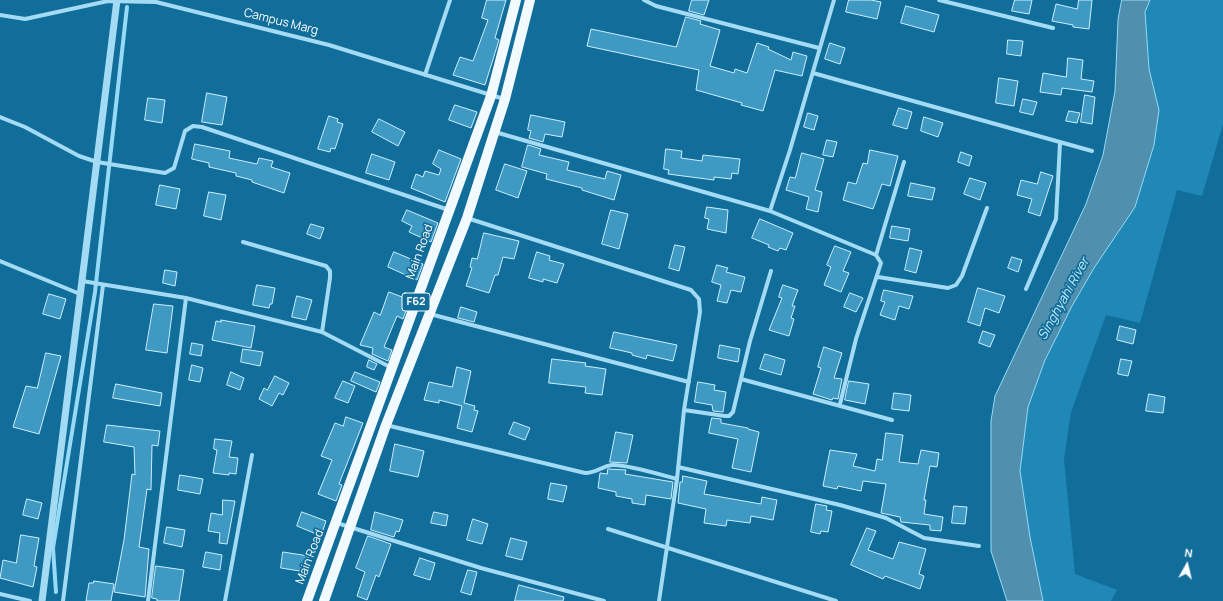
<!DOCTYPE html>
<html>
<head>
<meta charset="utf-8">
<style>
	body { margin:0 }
	#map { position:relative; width:1223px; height:601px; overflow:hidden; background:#116d9a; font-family:Manrope,sans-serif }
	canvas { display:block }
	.north { position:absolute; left:1167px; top:545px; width:40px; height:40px; -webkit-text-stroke:3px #116d9a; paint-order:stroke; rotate:8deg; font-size:11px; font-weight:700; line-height:16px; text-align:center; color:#fff }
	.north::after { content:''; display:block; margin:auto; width:14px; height:18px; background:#fff; clip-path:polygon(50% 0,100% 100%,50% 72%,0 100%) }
</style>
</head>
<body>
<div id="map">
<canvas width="1223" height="601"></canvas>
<div class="north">N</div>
</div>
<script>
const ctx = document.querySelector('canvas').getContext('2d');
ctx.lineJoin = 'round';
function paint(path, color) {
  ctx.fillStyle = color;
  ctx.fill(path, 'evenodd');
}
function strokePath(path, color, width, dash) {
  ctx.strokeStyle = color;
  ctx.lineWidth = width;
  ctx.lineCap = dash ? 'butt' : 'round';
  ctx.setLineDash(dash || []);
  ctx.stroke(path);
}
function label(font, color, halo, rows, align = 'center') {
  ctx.font = font + ' Manrope,sans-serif';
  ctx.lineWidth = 3.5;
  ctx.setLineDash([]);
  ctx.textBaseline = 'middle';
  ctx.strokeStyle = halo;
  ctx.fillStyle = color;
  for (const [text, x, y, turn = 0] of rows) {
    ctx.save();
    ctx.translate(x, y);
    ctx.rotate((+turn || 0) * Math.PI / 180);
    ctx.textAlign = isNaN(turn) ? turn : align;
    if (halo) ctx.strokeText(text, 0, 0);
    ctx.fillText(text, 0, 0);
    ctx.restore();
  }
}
paint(new Path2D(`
	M1150,0H1223V124L1202,196L1177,190L1140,323L1106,315L1071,412L1064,459L1075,574L1117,590L1111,601H1043L1030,537L1020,471L1028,407L1045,360L1072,306L1094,268L1135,207L1154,145L1159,110L1149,69L1145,12Z`), '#2088b7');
const water = new Path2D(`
	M1122,0H1150L1145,12L1149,69L1159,110L1154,145L1135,207L1094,268L1072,306L1045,360L1028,407L1020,471L1030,537L1043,601H1007L991,551V421L995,396L1086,204L1103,155L1115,91L1118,20Z`);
paint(water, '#5090ae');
strokePath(water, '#96daf7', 1);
strokePath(new Path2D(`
	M56,592L53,548L95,292L127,7`), '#96daf7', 4);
const building = new Path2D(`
	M487,0H506L495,38L499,40L485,85L453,75L460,57L473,61L488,20L482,18Z
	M692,0H709L704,15L689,11Z
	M849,0H871L881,2L877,19L846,12Z
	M1015,0H1032L1029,14L1012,11Z
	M1079,0H1092L1089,29L1073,27V25L1052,21L1056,4L1077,9Z
	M906,6L939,15L934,32L901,23Z
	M686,17L701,21L700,24L720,30L710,66L734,73L735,69L747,73L757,43L769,47L768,49L791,60L793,52L807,56L802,76L775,70L763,111L741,105L742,103L696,90L699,70L587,46L591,29L676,47Z
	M1008,40L1023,41L1021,56L1007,54Z
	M830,43L845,48L840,64L825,59Z
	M1068,58L1083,60L1081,79L1094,81L1092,92L1062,88L1061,95L1040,92L1043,73L1066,77Z
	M999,78L1018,81L1014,106L996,103Z
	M207,93L227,97L222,125L202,122Z
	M1085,95L1095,97L1092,124L1081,122Z
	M148,98L165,100L162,123L145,120Z
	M1023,99L1037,102L1033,115L1020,112Z
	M455,105L477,112L471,128L449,120Z
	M899,108L912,112L907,129L893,125Z
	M1069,111L1080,113L1077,123L1066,121Z
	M808,113L818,116L814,130L804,127Z
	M531,115L565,122L562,137L545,134L543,142L529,138L531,131L528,130Z
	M329,116L338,119L337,122L343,124L335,149L331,148L330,152L318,149Z
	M924,117L943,123L938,137L921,131Z
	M379,119L405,132L398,146L372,132Z
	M827,140L837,142L833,157L823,155Z
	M195,144L230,151L229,158L257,164L259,158L273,161L271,167L290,173L284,193L252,182V180L236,176V173L209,167V163L192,159Z
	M528,145L541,149L539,155L569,162L567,170L605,179L607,171L621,175L614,200L582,190V188L546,179L547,174L522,167Z
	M666,149L682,151L681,158L702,161L703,155L740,159L738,174L732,173L731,179L714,177V180L668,174L669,170L664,169Z
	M439,150L461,159L445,202L411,188L416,174L423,177L425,171L439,175L441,169L433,164Z
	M870,150L898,156L890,186L882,184L873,209L843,200L848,182L856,184L863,163L867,164Z
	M961,152L972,156L969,166L958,162Z
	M802,153L824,159L815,190L822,192L818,212L806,209L809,197L786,190L790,177L795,178Z
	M372,154L395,162L389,180L366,173Z
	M505,164L527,171L518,198L496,190Z
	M1041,172L1053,176L1040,216L1028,212L1032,199L1017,195L1021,180L1037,184Z
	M970,178L986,183L980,200L964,194Z
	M911,183L935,188L932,200L908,196Z
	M160,185L180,189L176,209L156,205Z
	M209,192L226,195L221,220L204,216Z
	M707,207L728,210L726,233L707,229L709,219L705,218Z
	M407,210L438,223L431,242L409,232L412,226L402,221Z
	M611,210L628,214L619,249L602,244Z
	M760,219L793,233L786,250L780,248L778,251L768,247L769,245L752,238Z
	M311,224L324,228L320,239L307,234Z
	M892,226L910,229L908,241L890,238Z
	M484,233L519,241L514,259L503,257L498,275H495L489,293L466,286L472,268L470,267L472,258L477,259Z
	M675,245L685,247L679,271L669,268Z
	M835,246L851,252L843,271L849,273L841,292L824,285L831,267L827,265Z
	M910,248L922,251L916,273L905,270Z
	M394,252L423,264L417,280L388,267Z
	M537,252L550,256L549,260L564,264L557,283L543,279V282L529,278Z
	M1012,257L1022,260L1018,272L1008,268Z
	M717,265L728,268L726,272L745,277L741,292L731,290L727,303L717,301L721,285L712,282Z
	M165,270L177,272L175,286L163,283Z
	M257,285L275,288L272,304H270L269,308L253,305Z
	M783,285L798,290L792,306H795L791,318L794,319L789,336L769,330L782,298L779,297Z
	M978,288L1005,296L999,313L985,308L980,326L968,322Z
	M884,290L913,296L909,309L899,306L895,320L880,315L885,302L881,301Z
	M389,292L410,300L403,319L397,316L384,347L392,350L388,361L372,354L373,348L360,345L374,312L380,315Z
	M850,293L863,298L856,312L844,307Z
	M49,294L66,299L60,319L43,314Z
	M297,296L312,300L306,320L292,317Z
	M154,304L173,306L167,353L146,350Z
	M461,307L477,312L474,322L458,318Z
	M221,320L255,326L251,348L212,340L216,321L221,322Z
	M1120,326L1136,330L1133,344L1117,340Z
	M983,331L995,335L990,347L979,343Z
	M614,332L677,345L673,361L647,355L646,359L632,355V353L610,348Z
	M192,343L203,345L201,356L190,354Z
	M720,345L740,349L738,362L718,358Z
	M824,347L842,353L834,378L842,379L838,399L833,398L832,400L813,394L821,368L818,367Z
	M243,349L263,352L260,366L241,362Z
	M46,353L61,356L39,434L13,427L26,386L37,388Z
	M765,354L785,360L781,375L760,369Z
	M552,359L586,363L585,366L606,369L602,395L585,393L586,387L549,383Z
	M1121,359L1132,361L1128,376L1118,374Z
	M369,360L377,364L374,370L367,367Z
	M192,365L203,368L200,382L189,380Z
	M457,367L471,371L464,403L475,406L474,410L478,411L472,432L457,428L462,406L439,400V403L424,400L429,382L452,387Z
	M231,372L244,378L240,390L227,385Z
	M355,372L380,382L376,392L351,381Z
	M275,376L289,383L283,395L279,393L272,406L259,399L264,388L267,390Z
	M343,381L355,386L348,403L335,398Z
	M849,381L869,384L865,404L845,400Z
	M698,382L715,385L714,390L726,392L723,412L713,411L712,405L695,402Z
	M116,384L162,393L160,406L113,398Z
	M894,393L911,395L909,411L892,409Z
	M1149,394L1165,397L1163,413L1146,411Z
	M346,417L363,423L339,484L342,485L336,501L318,494L332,460L321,456L335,423L343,426Z
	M712,418L721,419V423L748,428V429L759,432L751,472L732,468L738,439L709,433Z
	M514,422L530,428L525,440L509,434Z
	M107,425L160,431L158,446L152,445L151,490L147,489L139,547L149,549L145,597L114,592L124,540L132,474L135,475L134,447L104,442Z
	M616,432L633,435L627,463L610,462Z
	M886,433L903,435L899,462L918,464L921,450L939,453L937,467L930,466L924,500H926L924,514L943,517L941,531L930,530V525L901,522L900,517L881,513L886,484L863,481L861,491L838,486L837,489L823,486L830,450L857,454L853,466L875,471L877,459L882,460Z
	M215,439L232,441L229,457L238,458L236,474L229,473V475L213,473L217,450L214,449Z
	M395,444L424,451L418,477L390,471Z
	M608,469L626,470L625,474L673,482L671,499L646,495L645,505L632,503V499L616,496V492L598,488L600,473L607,474Z
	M180,475L203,479L200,494L178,490Z
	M683,476L707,481L704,494L761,504L762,497L777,500L773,520L751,516L750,523L727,520L726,526L704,523L706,509L678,503L680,482H682Z
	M551,483L567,486L563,502L548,499Z
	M27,499L42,503L38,519L23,515Z
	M223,500L235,501L227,544L219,543L220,533L208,531L211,513L222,515Z
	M816,504L827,506L826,510L832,511L828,532L821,531L820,534L811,532Z
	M954,506L967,507L965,524L952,523Z
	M302,512L326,521L321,536L297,526Z
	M375,512L403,520L399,532L396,531L394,537L371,530Z
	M434,512L448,515L446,526L431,523Z
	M473,519L488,524L482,544L467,540Z
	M167,527L185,530L182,547L164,543Z
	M867,528L876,531L868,550L893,559L899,542L926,549L919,574L924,576L920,589L885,576L883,579L851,565Z
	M21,535L39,538L34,566L37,567L33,587L0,578L3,560L16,563Z
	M368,536L391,544L379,577L376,575L367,600L357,596L365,572L356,568Z
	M511,538L527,542L522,560L506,556Z
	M206,552L222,555L220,570L203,567Z
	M283,552L309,556L306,572L281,568Z
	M420,558L435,563L430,580L414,575Z
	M156,566L184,570L179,601H157V599L152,598Z
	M468,570L477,572L471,595L461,592Z
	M94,581L114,584L111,601H86L89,583H93Z
	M519,585L564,597L563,601H515Z`);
paint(building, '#3e99c3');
strokePath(building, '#cceefe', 1);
strokePath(new Path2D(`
	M644,0L656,6L819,48
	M939,0L1053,28
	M0,15L25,19L108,1L156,2L329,45L504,99
	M813,73L1092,151
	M425,75L450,0
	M0,117L25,127L79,156L97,162L165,173L174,168L185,131L193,126L202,127L449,210
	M495,132L770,211L876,255L881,263L856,339L840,404
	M770,211L790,150L834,0
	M467,218L691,290L699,299L700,312L684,410L677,479L659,601
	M243,242L326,266L330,271V278L322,332
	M876,255L904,162
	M0,261L80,294
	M878,277L948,288L956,285L962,276L987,208
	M82,281L186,298
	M1026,289L1056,219L1060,143
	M430,314L689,382
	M741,379L892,420
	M684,410L725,416H729L733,412L750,341L771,271
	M386,425L585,473C597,473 602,466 612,465C626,464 662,475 677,479
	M678,467L840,505L886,518L924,538L979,546
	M337,523L481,568L604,601
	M608,529L836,601
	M0,594L30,601
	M63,601L103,285
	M148,601L186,298L322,332L392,368
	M225,601L252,455`), '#a4dbf4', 4);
strokePath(new Path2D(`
	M42,601L117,0`), '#a4dbf4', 7);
strokePath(new Path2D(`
	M307,601L491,96L516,0
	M324,601L386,425L467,218L505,99L530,0`), '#f1faff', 10);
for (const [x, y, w] of [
	[416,302,28]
]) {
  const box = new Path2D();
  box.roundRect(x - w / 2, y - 9, w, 18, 3);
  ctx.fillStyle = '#116d9a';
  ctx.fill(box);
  strokePath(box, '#fff', 1);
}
label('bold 11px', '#fff', null, [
	["F62",416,302]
]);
label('12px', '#fff', '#116d9a', [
	["Campus Marg",281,22,14],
	["Main Road",420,252,-70],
	["Main Road",310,557,-69]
]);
label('italic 13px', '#c4ebfc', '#116d9a', [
	["Singhyahi River",1064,299,-61]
]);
</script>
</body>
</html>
